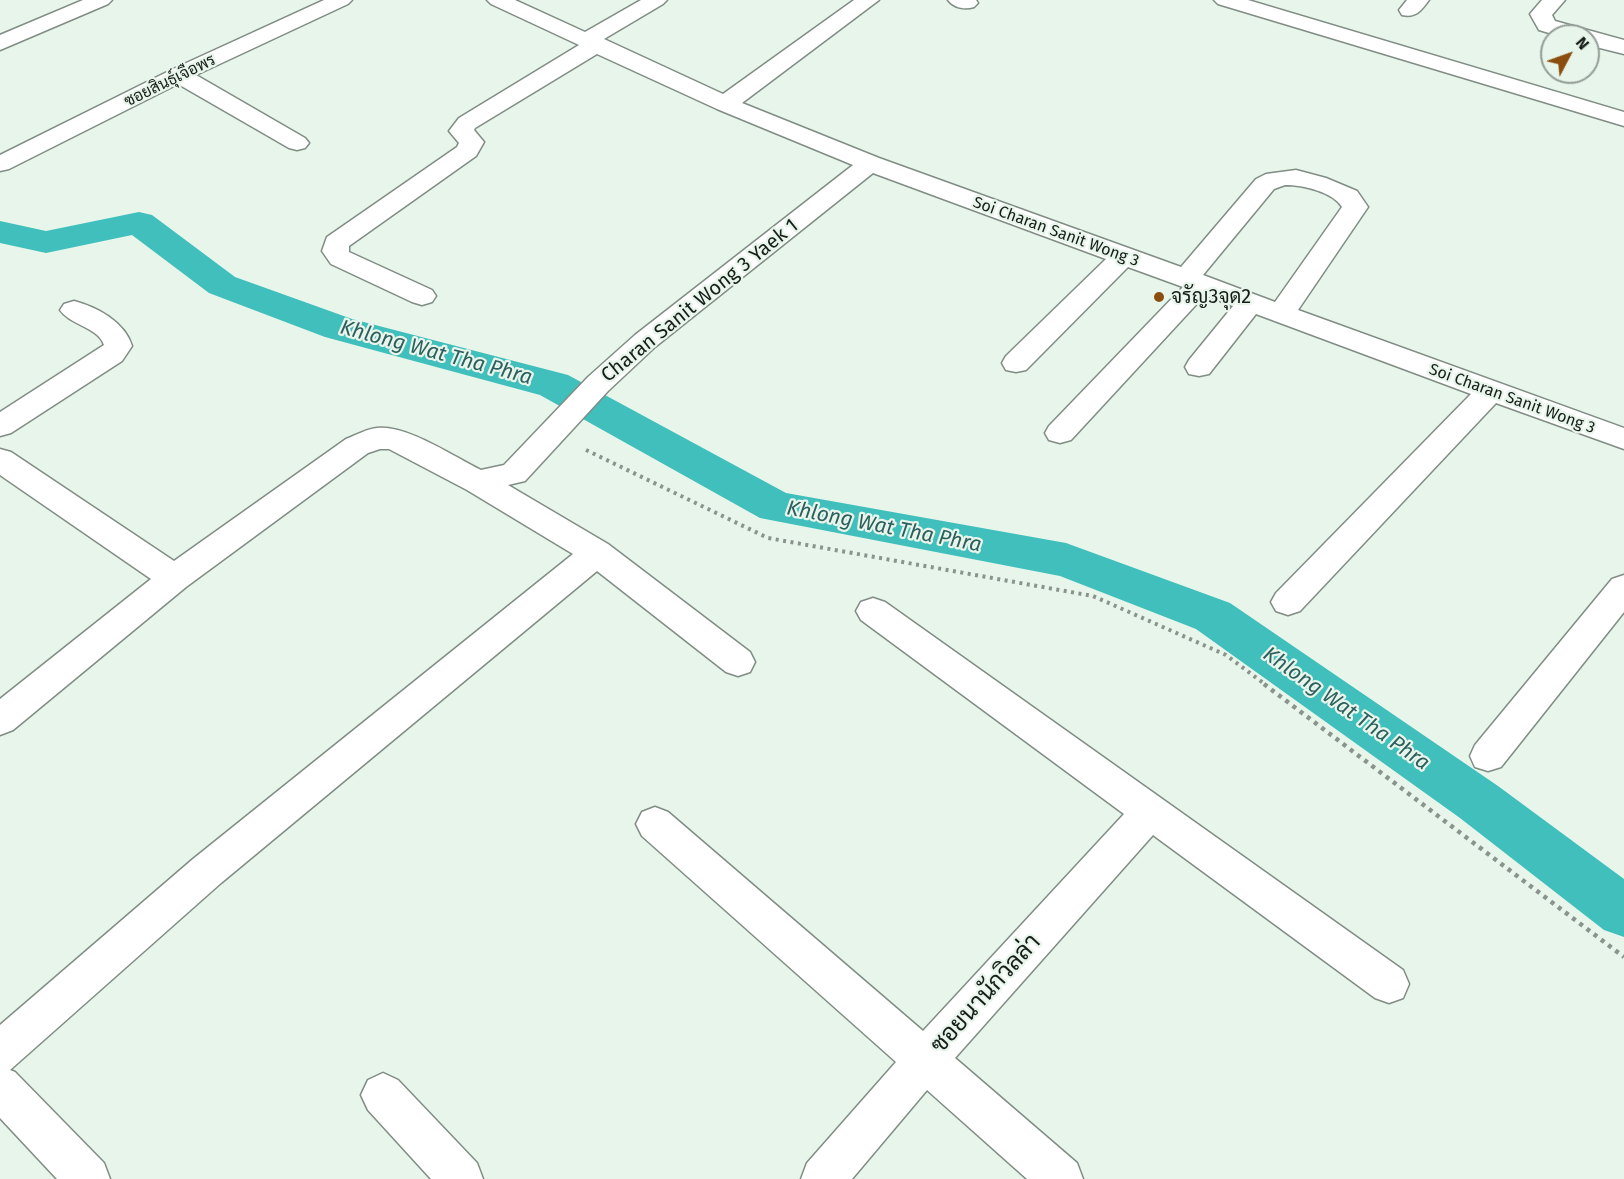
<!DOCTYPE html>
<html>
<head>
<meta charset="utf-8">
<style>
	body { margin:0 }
	#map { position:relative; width:1624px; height:1179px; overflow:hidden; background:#e7f5eb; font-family:"Fira Sans",sans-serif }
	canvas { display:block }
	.north { position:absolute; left:1540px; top:24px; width:60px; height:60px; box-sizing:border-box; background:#e7f5eb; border:2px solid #949e97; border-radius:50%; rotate:49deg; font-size:16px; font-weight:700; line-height:24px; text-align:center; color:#171c19 }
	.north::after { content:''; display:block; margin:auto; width:21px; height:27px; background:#8b4e0e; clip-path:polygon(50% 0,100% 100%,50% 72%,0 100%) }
</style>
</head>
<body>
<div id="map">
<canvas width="1624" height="1179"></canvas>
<div class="north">N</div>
</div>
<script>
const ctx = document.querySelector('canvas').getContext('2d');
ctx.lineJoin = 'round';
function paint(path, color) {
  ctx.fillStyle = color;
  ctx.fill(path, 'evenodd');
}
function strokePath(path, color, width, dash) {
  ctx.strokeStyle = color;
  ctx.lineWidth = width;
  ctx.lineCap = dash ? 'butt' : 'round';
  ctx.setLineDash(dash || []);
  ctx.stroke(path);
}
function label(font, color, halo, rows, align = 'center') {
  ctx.font = font + ' "Fira Sans",Sarabun,sans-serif';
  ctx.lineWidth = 4.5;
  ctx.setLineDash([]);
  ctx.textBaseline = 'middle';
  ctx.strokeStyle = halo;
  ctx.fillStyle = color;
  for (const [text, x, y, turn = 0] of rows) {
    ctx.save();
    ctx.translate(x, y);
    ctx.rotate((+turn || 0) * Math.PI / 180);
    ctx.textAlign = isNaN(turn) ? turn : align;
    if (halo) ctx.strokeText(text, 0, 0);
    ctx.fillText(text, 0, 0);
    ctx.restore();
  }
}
paint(new Path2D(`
	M139,212L152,215L235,277L352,319L568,375L786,493L1066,543L1230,603L1498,786L1624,879V937L1604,930L1460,818L1196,629L1060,576L760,518L540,395L325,337L209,293L132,235L46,253L0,243V221L46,231Z`), '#40bfbc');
const minor = new Path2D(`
	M83,0H112L108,4L0,50V35Z
	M324,0H352L348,4L196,75L305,138L309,143L305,148L297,150L289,148L178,84L9,169L0,171V155L171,70Z
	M487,0H515L585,32L641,0H667L663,4L604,39L723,94L854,0H879L742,103L879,158L1181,267L1256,179L1266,174L1296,170L1326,178L1357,191L1368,207L1298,310L1624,428V449L1496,403L1300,611L1288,615L1276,611L1271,602L1276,593L1471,394L1256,314L1209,374L1199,376L1189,374L1185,367L1189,360L1233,306L1205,295L1071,440L1060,443L1049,440L1045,433L1049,426L1183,287L1128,267L1026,370L1016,372L1006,370L1002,363L1006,356L1106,259L873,173L655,347L608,391L525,481L508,485L608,544L750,652L755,662L750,672L738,676L726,672L597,571L221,883L10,1070L15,1072L104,1163L110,1179H57L0,1118V1025L193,859L573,554L467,490L389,449H380L368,453L186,587L13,730L0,735V699L151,579L0,475V449L11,452L174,561L346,439C356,435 367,429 377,428C408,425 454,457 481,470L504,465L588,377L635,335L853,165L717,109L597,54L475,128L474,130L484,142L476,156L349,246V252L432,290L436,296L432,302L422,305L412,302L331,264L322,251L327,237L457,147L459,143L449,131L459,118L579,45L491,4ZM1285,185C1303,185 1333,192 1342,207L1275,302L1203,275L1274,189Z
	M948,0H976L978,3L974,7C965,10 954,8 948,0Z
	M1214,0H1248L1624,112V126L1218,4Z
	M1407,0H1429C1421,11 1416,18 1402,15L1399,10Z
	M1542,0H1565L1552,15L1555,21L1624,40V54L1588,45V36H1559L1539,30L1530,14Z
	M74,301C97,307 125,322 132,346L122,361L11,433L0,436V412L104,345C98,327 70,325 60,310L64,304Z
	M1624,575V612L1501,767L1488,771L1475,767L1470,756L1475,745L1612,579Z
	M873,598L885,602L1403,970L1409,984L1403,998L1389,1003L1375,998L1153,835L955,1058L1077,1163L1083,1179H1027L927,1090L852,1179H801L807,1163L896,1062L642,836L636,824L642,812L655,807L668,812L923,1031L1124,814L861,620L856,611L861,602Z
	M383,1073L398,1080L477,1163L483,1179H431L368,1110L361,1095L368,1080Z`);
strokePath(minor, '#808d84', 3);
strokePath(new Path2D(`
	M586,450L768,538L1093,596L1226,655L1266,685`), '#8a948d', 4, [3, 4.5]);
strokePath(new Path2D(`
	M1264,684L1624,957`), '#8a948d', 4.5, [4, 5]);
paint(minor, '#fff');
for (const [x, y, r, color] of [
	[1159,297,6,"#8b4e0e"]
]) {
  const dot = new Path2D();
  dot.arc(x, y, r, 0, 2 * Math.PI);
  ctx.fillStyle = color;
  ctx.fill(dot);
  strokePath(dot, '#e7f5eb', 2);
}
label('16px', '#171c19', '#e7f5eb', [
	["ซอยสินธุ์เจือพร",170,81,-26],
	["Soi Charan Sanit Wong 3",1056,232,20],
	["Soi Charan Sanit Wong 3",1512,399,20]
]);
label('20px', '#171c19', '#e7f5eb', [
	["จรัญ3จุด2",1171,297]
], 'left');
label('20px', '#171c19', '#e7f5eb', [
	["Charan Sanit Wong 3 Yaek 1",700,301,-39]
]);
label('italic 21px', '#2c5f5e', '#e7f5eb', [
	["Khlong Wat Tha Phra",436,353,15],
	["Khlong Wat Tha Phra",884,527,11],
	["Khlong Wat Tha Phra",1346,709,35]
]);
label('24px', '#171c19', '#e7f5eb', [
	["ซอยนานักวิลล่า",986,994,-48]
]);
</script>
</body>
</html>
